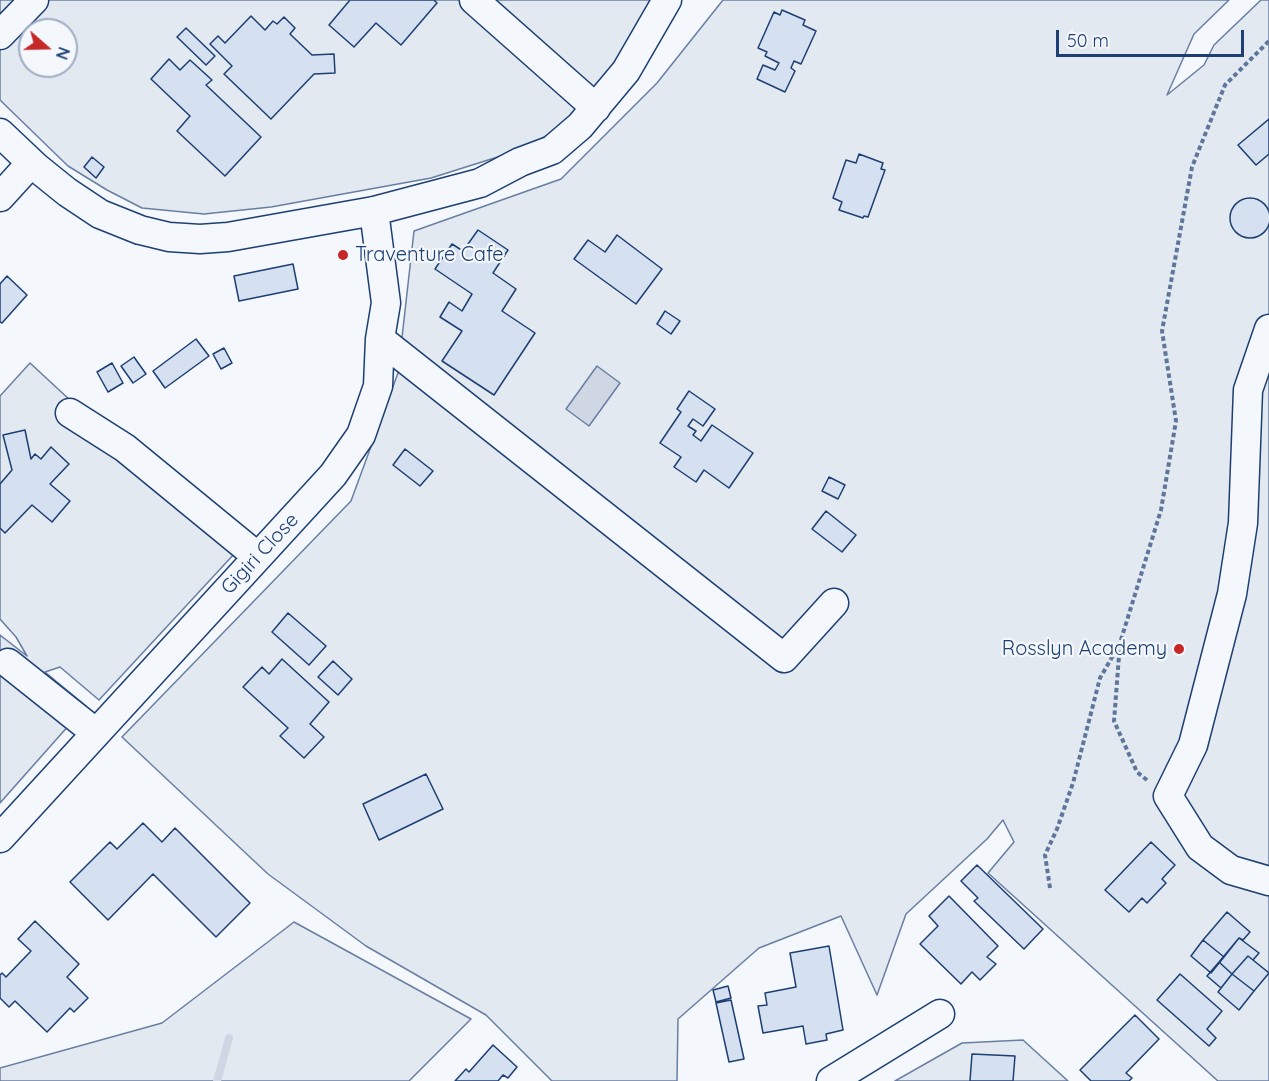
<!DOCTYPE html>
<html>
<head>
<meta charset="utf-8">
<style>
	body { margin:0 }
	#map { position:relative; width:1269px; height:1081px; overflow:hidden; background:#f4f7fb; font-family:Quicksand,sans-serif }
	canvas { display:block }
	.north { position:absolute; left:18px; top:18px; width:60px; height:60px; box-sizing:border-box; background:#f4f7fb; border:2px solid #9eadc5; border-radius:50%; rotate:110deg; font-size:16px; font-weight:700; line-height:24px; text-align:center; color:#1d3f73 }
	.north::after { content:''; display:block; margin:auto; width:21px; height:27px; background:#c62828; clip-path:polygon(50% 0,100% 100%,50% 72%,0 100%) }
	.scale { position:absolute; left:1056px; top:30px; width:188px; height:27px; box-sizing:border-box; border:3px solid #1d3f73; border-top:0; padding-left:8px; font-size:18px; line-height:21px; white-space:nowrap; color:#1d3f73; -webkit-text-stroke:4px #f4f7fb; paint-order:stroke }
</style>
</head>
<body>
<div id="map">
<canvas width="1269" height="1081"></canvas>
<div class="north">N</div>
<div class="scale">50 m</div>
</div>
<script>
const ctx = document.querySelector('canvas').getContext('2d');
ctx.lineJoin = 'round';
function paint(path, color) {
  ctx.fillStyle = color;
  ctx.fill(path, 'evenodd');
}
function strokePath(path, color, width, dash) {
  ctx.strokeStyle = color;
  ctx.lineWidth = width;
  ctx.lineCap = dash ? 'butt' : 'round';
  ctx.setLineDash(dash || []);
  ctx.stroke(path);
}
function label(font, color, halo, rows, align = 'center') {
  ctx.font = font + ' Quicksand,sans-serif';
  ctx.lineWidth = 4.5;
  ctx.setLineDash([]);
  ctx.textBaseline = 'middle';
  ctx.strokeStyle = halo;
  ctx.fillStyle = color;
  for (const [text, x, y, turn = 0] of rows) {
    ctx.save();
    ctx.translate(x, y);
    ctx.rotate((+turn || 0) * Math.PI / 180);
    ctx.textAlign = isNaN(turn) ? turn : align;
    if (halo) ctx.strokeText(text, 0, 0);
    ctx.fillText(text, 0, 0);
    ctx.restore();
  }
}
const green = new Path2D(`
	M0,0H655L578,118L523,149L431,178L271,207L204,214L142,208L107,190L68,166L0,100ZM30,30H66V66H30Z
	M723,0H1229L1194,34L1167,95L1204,65L1214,45L1261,0H1269V1081H1218L988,873L1014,842L1003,820L987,839L906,914L877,995L841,916L759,948L678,1019L677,1081H552L486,1015L366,946L268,874L122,737L351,501L398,373L414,231L561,179L657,83Z
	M30,363L235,553L99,700L60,667L45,672L86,706L0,803V635L27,656L16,637L0,619V396Z
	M294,922L471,1019L409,1081H0V1068L162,1023Z
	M1023,1040L1068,1081H895L962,1043Z`);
paint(green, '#e3e9f0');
strokePath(green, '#687fa3', 1.5);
const water = new Path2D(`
	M597,366L620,383L589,426L566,409Z`);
paint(water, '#cfd7e4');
strokePath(water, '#687fa3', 1.5);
strokePath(new Path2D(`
	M217,1081L229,1038`), '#cfd7e4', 8);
const building = new Path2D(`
	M350,0H434L437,3L401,45L376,23L354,47L329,25Z
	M782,10L805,20L803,25L816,31L801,64L794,61L791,68L795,71L785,92L757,79L763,65L775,70L779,63L765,56L767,52L758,48L774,12L780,15Z
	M251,16L265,30L273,21L277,24L284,17L295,28L290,34L312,55L334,54L335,73L314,74L271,119L224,74L232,66L210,44L218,36L225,43Z
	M186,28L215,56L206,65L177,37Z
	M169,59L180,70L190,60L212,80L206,85L261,137L225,176L177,131L190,116L151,79Z
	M1269,119V154L1256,165L1238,145Z
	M859,154L883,163L881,169L885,170L868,217L864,216L863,218L839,210L842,202L833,198L846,160L856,163Z
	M92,157L104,167L96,178L84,167Z
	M1230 218a20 20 0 1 1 40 0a20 20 0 1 1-40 0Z
	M478,230L508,250L493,273L516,289L502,311L535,333L494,395L442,361L462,331L440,317L449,302L462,311L472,294L435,269L452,244L463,251Z
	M617,235L662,269L636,304L574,259L588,240L605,252Z
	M293,264L298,289L239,301L234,276Z
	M7,276L27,295L2,323L0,322V284Z
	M665,311L680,321L671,334L657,324Z
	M196,339L209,356L165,388L153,371Z
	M224,348L232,363L221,369L213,354Z
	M134,357L146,374L133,383L121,366Z
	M112,363L123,383L108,392L97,372Z
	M689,391L715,409L703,426L693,419L688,426L696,431L693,435L701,441L712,425L753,453L729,488L704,470L696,482L674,467L681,457L660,443L681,412L677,409Z
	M25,430L31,459L35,454L41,459L51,447L69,464L50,484L70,501L52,522L32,505L5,533L0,528V484L12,470L3,435Z
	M405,449L433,471L420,486L393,465Z
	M829,477L845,485L838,499L822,491Z
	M826,511L856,535L842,552L812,529Z
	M288,613L326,646L309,665L272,632Z
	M282,659L329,702L310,724L324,737L304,758L280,736L288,728L243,687L262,667L269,674Z
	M333,661L352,679L338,695L318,677Z
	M426,774L443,809L379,840L363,804Z
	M143,823L162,842L175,828L250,903L216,937L153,874L108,920L70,882L110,842L117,849Z
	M1151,842L1175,865L1162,879L1166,883L1147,903L1142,898L1129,912L1105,890Z
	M977,865L1043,929L1024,949L974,901L978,898L961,881Z
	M949,896L998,946L987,957L996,964L980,980L972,972L961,984L920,944L938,926L929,916Z
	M1227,912L1250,932L1243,940L1239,938L1224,957L1203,940Z
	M35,921L79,964L67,977L88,998L74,1012L70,1008L47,1032L15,1001L9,1007L0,998V975L2,973L6,977L31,951L18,939Z
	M1239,938L1259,953L1253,960L1248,956L1232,974L1219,962Z
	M1203,940L1224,957L1211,973L1191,956Z
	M829,946L843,1030L826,1034L827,1040L806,1044L803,1026L763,1033L758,1006L767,1005L765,993L796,987L790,953Z
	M1248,956L1269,973L1254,991L1232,974Z
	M1219,962L1232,974L1221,988L1207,976Z
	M1180,974L1222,1011L1207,1029L1216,1038L1209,1046L1157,1000Z
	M1232,974L1254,991L1239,1010L1218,992Z
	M728,986L731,998L716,1002L713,990Z
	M731,1000L744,1059L729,1062L716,1003Z
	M1135,1015L1159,1039L1126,1073L1132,1078L1129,1081H1091L1080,1070Z
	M493,1045L517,1067L508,1078L503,1075L498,1081H455L466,1069L469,1072Z
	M972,1054L1015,1056L1013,1081H970Z`);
paint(building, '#d5e0f0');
strokePath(building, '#1d3f73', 1.5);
const minor = new Path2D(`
	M474,0L596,108
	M0,35L34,0
	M0,133L36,167L67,192L100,214L140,230L169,237L200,239L228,237L374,211L480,183L520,162L552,150L580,126L626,71L667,0
	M0,197L31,163
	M1269,329L1248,390L1243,523L1232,594L1193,745L1168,796L1200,847L1231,870L1269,881
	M380,339L784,658L834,603
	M70,413L125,448L258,557
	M8,663L96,733
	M0,838L333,475L361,435L378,386L380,339L386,303L374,211
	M831,1081L940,1014`);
strokePath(minor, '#1d3f73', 31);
strokePath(new Path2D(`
	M1147,780L1137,772L1114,721L1120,643L1161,510L1176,421L1162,331L1192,167L1225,85L1269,41
	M1050,888L1045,855L1057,829L1073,783L1100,678L1118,647`), '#5e769c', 4, [4.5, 3]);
strokePath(minor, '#f4f7fb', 28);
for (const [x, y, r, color] of [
	[343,255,6,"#c62828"],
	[1179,649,6,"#c62828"]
]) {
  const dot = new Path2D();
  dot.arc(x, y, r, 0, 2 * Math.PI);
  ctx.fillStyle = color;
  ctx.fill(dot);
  strokePath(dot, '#f4f7fb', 2);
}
label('20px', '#1d3f73', '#f4f7fb', [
	["Traventure Cafe",355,255],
	["Rosslyn Academy",1167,649,"right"]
], 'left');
label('20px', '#1d3f73', '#f4f7fb', [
	["Gigiri Close",260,554,-47]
]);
</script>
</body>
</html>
